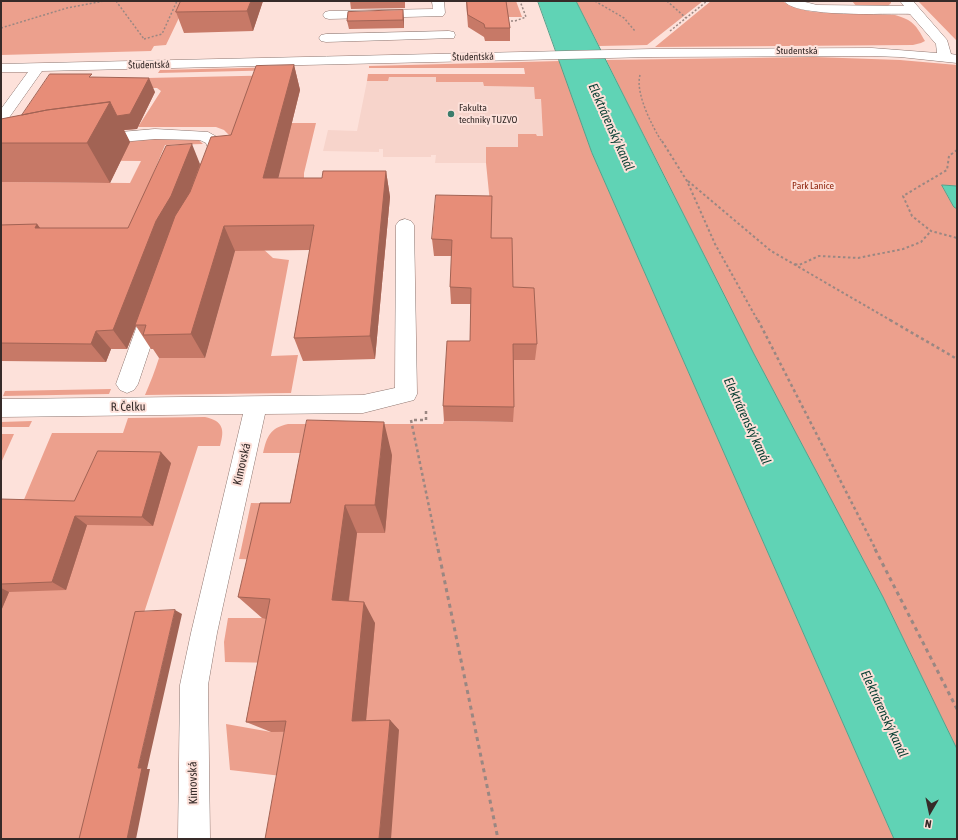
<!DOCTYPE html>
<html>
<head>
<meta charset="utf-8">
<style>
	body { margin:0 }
	#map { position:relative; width:958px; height:840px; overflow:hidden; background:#fde1da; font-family:"Asap Condensed",sans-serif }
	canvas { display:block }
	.frame { position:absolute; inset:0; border:2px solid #362b29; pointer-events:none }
	.north { position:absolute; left:910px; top:792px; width:40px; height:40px; -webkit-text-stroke:3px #fde1da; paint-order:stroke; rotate:189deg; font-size:11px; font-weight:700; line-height:16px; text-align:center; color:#362b29 }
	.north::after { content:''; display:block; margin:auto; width:14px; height:18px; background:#362b29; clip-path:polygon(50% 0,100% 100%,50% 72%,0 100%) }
</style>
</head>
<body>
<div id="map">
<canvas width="958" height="840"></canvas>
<div class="frame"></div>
<div class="north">N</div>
</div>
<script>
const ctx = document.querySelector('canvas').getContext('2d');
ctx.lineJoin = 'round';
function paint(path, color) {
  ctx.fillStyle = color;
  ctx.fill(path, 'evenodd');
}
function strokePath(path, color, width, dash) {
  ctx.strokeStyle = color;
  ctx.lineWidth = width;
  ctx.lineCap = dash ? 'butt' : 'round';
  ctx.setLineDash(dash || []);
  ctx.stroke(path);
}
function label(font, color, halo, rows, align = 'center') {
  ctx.font = font + ' "Asap Condensed",sans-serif';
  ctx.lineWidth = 4;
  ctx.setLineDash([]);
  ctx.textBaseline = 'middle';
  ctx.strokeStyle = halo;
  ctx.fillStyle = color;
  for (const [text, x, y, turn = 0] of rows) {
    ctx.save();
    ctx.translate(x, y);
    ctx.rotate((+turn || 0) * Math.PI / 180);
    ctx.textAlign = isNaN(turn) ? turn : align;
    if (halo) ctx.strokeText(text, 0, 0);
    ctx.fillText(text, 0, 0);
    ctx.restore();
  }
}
paint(new Path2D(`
	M388,77H436V82H484V86L534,87L541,99L543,137L537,136L536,134H518V147H486V163H435L436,155H431V157H383V149H379V152L323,151L328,130L357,131L367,81H388Z`), '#f7d4cb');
paint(new Path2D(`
	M1,1H187L166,45L154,46L151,51L1,55Z
	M503,1H516L522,17H506Z
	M576,1H703L647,45L599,46Z
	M711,1H782L796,8L813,12L895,15C913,20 916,25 925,41L921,43L913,45L655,47Z
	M852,1H891V3L887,7H857Z
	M918,1H957V41L956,40Z
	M814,57L900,60L957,65V186L942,185L954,207L957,209V749L883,597L754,354L606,60Z
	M560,61L592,153L894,839H289L299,778L230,770L226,724L271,732L282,663L225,662L224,642L228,618H262L273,560L239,559L251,503L312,504L321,453H263C267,436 270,428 288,424H443L444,421L513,422L512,360H535L491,255V213L486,163V147H518V134H536L537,136H543L541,99H535L534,87L484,86L483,82H436V77H389L388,81H367L368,74H525L524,68H369V66Z
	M285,67L284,70L158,73L160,70Z
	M289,75L283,123H316L304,173V183L274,197L288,135L230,136L224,130L216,127H138L161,91L157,88H126L50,80Z
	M169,138L198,139L203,144L165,145L151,179V223L1,356V182L130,183L141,161L8,160L117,141Z
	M238,240L261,247L273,258L289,260L271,356L298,355L291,393L145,395C150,383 155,371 159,358H205Z
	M111,389L109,394L3,396L5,391Z
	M205,417C223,421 225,429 220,446H198L143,616L89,839H1V542L20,509L52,433H123L128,418Z
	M32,421L29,427H1V422Z
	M1,434H14L1,463Z`), '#eca08d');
const water = new Path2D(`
	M538,1H576L754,354L883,597L957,749V839H894L592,153Z
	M942,185L957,186V209L954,207Z`);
paint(water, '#60d3b5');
strokePath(water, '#53a18b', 1);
const minor = new Path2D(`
	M432,1H444L445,13L443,16L329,19L325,18L323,15L325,12L329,11L433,9Z
	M784,1H801L817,5L904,6L900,1H913L947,40L951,54L957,55V63L900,57L872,56L652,57L42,71L6,122L1,123V109L28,72H1V64L652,49L872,48L937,53L936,44L910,14C888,13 796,18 784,1Z
	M449,31L454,32L455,35L454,38L326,42L321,41L319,38L321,35L326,34Z
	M155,129L208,132L217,137L224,148L215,169L209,171L203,169L201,166L208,148L206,143L200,140L155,139L98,144L93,142L90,139L93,136L98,134Z
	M405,219L411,221L414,225L417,394L414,400L363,413L265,414L217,633L208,685L210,839H178L180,685L191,633L243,414L1,417V399L363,395L395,388L396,225L399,221Z
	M153,302L160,304L163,309L138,384L134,390L127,393L120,390L116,384L143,309L146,304Z`);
strokePath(minor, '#8e7670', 1);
strokePath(new Path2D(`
	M116,1L144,39
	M595,1L624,18L635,31
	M667,1L686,18
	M507,21H515L526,17L520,1
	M1,28L67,8L104,1
	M670,31L707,1
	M144,39L162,34L177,1
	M640,75C635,93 652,126 662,142`), '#9a8782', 1.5, [2, 2]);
strokePath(new Path2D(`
	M662,141L687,181L715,244L758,321
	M957,150L949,156L947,170L903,196L912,216L931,231L957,238
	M688,181L771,251L892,321
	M795,264L799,265L819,256L858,258L903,249L921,242L931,231`), '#9a8782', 2, [2.5, 2.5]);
strokePath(new Path2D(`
	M758,320L876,550
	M890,320L957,359
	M426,411V420H411L438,550`), '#9a8782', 2.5, [3, 3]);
strokePath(new Path2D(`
	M438,549L498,839
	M875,549L957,709`), '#9a8782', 3, [4, 4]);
paint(minor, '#fff');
paint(new Path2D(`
	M263,1L253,31L184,33L176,12Z
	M350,1H405V8L351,9Z
	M466,1H506L510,28V41H485L484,37L468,27Z
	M404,19V28L349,29L347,21Z
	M294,65L300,90L278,178H322L386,171L390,197L375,359L303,361L294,338L310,250L235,251L205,358H159L153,349H151L136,326L127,349H111L106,362L1,361V225L37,224L40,228H128L200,164L231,135Z
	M93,77L155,92L137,129L124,130L130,142L110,183L1,182V119L22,115Z
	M491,238L537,344L535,360H514V407L513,422L444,421L443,406L470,341L471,304H451L450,287L452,256H434L432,239Z
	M392,455L385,533H357L349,601L375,623L366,721L390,720L399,730L271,732L246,722L266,619L262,618L238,597L290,503Z
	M171,463L153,526L87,525L66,590L9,592L1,611V499L74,501Z`), '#c77967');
paint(new Path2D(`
	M251,1H263L253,31L247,11Z
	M403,10L404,19V28L403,20Z
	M294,65L300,90L272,204L263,178Z
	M149,78L155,92L137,129L124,130L130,142L110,183L87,143L110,102Z
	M192,144L200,164L181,216L135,325L136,326L127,349L113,330L156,221Z
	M386,171L390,197L375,359L370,336Z
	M37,224L52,244L35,228Z
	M224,226L235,251L205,358L191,334Z
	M96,331L111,349L106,362L91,344Z
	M384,422L392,455L385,533L375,505Z
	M161,452L171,463L153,526L142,517Z
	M345,505L357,533L346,621L332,600Z
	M75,516L87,525L66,590L52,582Z
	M1,588L9,592L1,611Z
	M364,602L375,623L365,731L352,721Z
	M175,610L182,614L147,769H150L136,839H127L138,768Z
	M390,720L399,730L391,839H379Z`), '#a26354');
const building = new Path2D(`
	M181,1H251L247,11L176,12Z
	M467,1H506L510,28H485L484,24L468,15Z
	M403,10V20L347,21L348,12Z
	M294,65L263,178H322L323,171H386L370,336L294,338L314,225L224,226L191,334L143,335L146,325H135L175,216L190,192L211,137L231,135L256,66Z
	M50,74H92L89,77L149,78L130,114L117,116L110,102L47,110L22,115Z
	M110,102L87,143H1V119L47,110Z
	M192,144L171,196L156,221L113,330L96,331L91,344L1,343V225L37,224L35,228H128L166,146Z
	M436,195L492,196L491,238H512L513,287L534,288L537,344H513L514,407L443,406L447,341H470L471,288L450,287L452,240L432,239Z
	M307,420L384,422L375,505H345L332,600L364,602L352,721L390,720L379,839H265L286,721L246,722L270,599L238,597L260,503H290Z
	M98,451L161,452L142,517L75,516L52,582L1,584V499L74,501Z
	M175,610L138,768H142L127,839H79L135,612Z`);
paint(building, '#e78d78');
strokePath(building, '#a26354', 1);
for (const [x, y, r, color] of [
	[451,114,4,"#3c7c6b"]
]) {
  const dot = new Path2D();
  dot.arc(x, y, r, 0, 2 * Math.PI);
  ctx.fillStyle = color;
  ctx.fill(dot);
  strokePath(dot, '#fde1da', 1.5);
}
label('10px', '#362b29', '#fde1da', [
	["Študentská",797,51],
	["Študentská",473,57,-1],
	["Študentská",149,65,-1]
]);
label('10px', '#362b29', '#fde1da', [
	["Fakulta",459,108],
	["techniky TUZVO",459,120]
], 'left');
label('10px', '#902710', '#fde1da', [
	["Park Lanice",813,186]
]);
label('12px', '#362b29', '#fde1da', [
	["R. Čelku",128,407,-1],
	["Kimovská",242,464,-77],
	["Kimovská",193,783,-91]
]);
label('italic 13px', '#083e32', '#fde1da', [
	["Elektrárenský kanál",611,127,66],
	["Elektrárenský kanál",747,421,65],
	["Elektrárenský kanál",884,714,65]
]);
</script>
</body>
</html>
